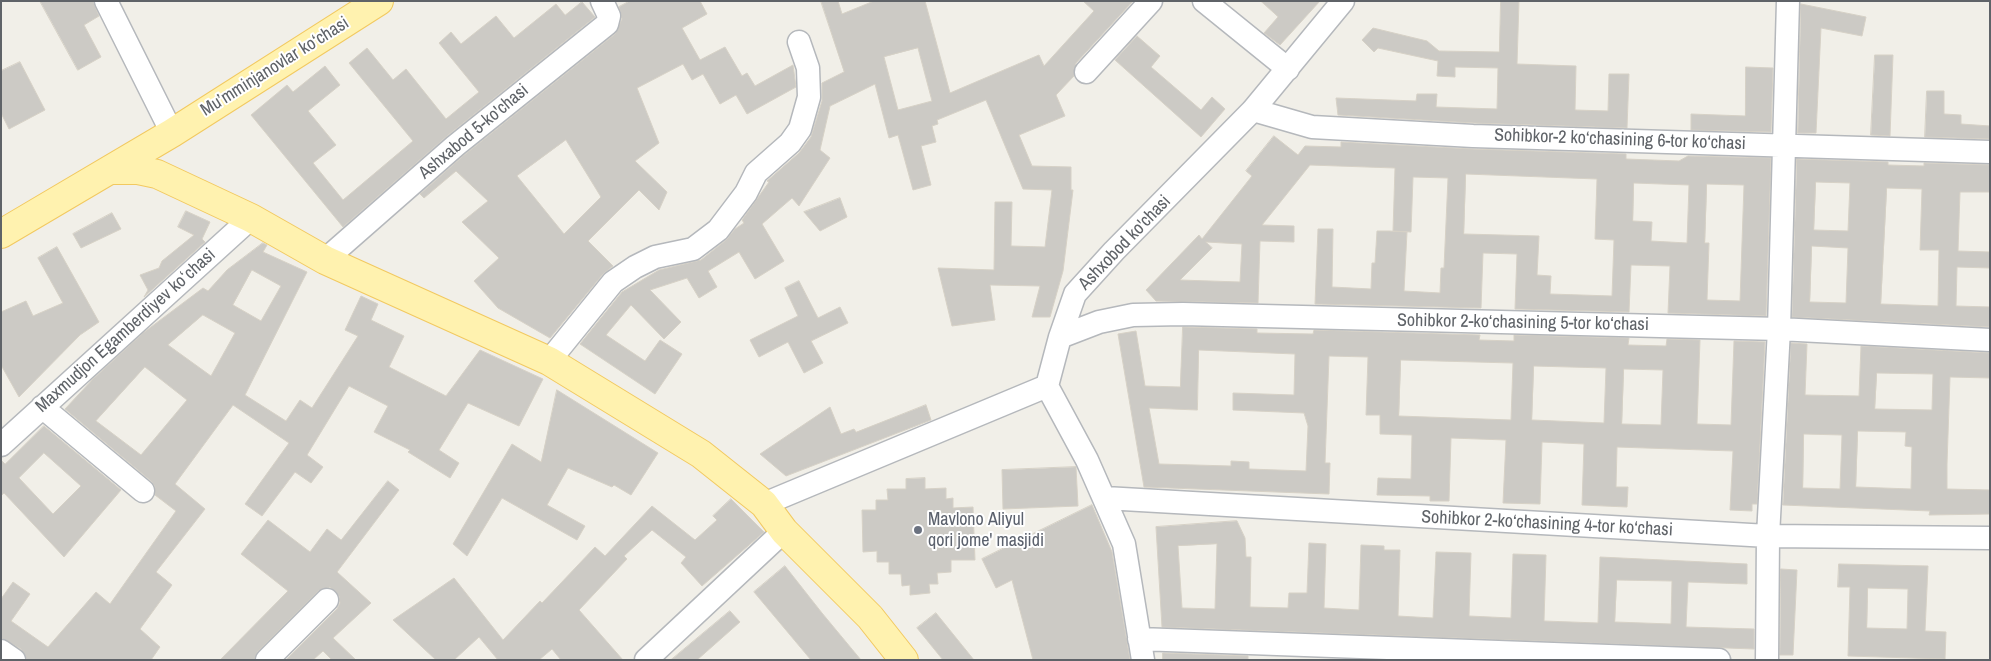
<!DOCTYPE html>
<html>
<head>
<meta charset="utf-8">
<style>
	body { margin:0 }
	#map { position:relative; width:1991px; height:661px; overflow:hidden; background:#f1efe8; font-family:"Archivo Narrow",sans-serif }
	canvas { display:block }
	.frame { position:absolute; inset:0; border:2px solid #5f6368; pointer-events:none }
</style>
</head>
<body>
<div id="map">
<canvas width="1991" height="661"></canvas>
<div class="frame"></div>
</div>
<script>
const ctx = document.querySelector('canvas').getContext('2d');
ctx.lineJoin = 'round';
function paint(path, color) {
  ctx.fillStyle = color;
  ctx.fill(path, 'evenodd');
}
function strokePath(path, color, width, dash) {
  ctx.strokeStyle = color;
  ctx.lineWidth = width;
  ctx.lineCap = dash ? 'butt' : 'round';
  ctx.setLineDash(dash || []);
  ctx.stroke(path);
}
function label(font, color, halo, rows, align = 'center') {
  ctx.font = font + ' "Archivo Narrow",sans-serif';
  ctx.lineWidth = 4;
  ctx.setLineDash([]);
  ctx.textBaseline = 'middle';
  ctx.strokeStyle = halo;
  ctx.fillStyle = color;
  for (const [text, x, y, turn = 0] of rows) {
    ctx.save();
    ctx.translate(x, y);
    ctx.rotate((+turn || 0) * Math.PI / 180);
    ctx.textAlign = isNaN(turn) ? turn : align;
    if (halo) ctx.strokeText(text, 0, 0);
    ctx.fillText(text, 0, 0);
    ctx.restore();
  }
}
const building = new Path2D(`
	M40,1H93L99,16L84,25L101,57L78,70Z
	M630,1H700L707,14L682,28L700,60L725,47L742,76L747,73L755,86L793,65L796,87L747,114L736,95L720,104L703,74L692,80L683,64L637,88L659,143L635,161L667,192L659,210L639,190L588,241L613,266L603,274L550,338L498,308L474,281L499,258L462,222L488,201L456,171L424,198L420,194L463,156L615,34L622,19L619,7ZM566,140L601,197L564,234L517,176Z
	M821,1H838L842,14L874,1H925L950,93L1039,55L1044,66L1094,11L1083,1H1133L1076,63L1074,76L1056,95L1065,116L1019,135L1032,166L1071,167V190H1073L1063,271L1050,317H1032L1040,286L990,285L995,320L952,326L938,268L994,270L995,202H1012L1011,246L1045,247L1052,190L1023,189L986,100L937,120L938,124L932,126L936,142L921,146L931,185L913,190L898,135L889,138L875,84L830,106L820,150L830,158L799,206L792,198L762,224L784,261L755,279L739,252L708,271L717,287L699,298L687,278L650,290L681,322L664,339L631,305L606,335L645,361L660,340L682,354L655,394L580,344L622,292L659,270L701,260L726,240L735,229L744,223L742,220L769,182L767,181L799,153L811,137L822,101V83L844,72ZM918,48L932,101L898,110L884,57Z
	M1261,1H1320L1280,45L1264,33L1278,17Z
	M1501,1H1519L1517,64L1576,66L1575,110L1608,111L1609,74H1629L1627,128L1474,123L1338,115L1336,98L1416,101L1417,94H1437L1436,107L1497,109L1498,68L1455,67V77L1437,76L1438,61L1378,48L1374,52L1362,40L1373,28L1427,41L1439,51L1499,52Z
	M582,2L595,17L447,136L343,227L251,115L287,85L293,92L325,66L340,85L308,111L336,145L313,163L343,200L413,141L349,63L367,48L393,80L406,69L446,119L479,92L439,43L451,32L461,44L496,16L514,38L556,4L565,15Z
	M1801,4L1866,17L1862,36L1821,28L1816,133H1798Z
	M1137,36L1160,56L1151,67L1201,110L1212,97L1225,109L1201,137L1115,60Z
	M1875,55H1893L1890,136L1871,135Z
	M20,62L45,110L9,129L1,113V71Z
	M1746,67L1773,68L1771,132L1691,130V114L1745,116Z
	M1927,91H1944V114L1961,115V124L1990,126V139L1925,137Z
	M1274,136L1298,155L1305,146L1341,147V142L1472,149L1626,154V159L1679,161L1688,156L1771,158L1766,316L1668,313L1670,266L1631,265L1629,312L1515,309L1517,254L1483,253L1481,308L1315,304L1318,229H1333L1332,287L1371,289L1372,263H1375L1377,231H1389L1407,232L1404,291L1440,293L1441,268H1444L1448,178L1413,177L1411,232L1393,231L1395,168L1310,165L1262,225L1294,226V242L1260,241L1258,303L1156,301L1146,290L1199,235L1202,239L1252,176L1246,171ZM1466,174L1597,179L1595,239L1614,240L1612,296L1550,294L1551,276L1537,275L1539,236L1464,234ZM1634,183L1689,185L1687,243L1651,241L1652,222L1633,221ZM1707,184L1744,185L1740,301L1707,300L1709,243H1705ZM1206,242L1242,244L1240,282L1180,280L1212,248Z
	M1797,159L1888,162V165L1924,166V163L1990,165V192H1960L1958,251L1990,252V268L1957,267L1956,306L1990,307V327L1792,317ZM1816,182L1850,183L1848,231L1814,230ZM1887,188L1922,189L1920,250H1939L1938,306L1881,304ZM1812,246L1848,248L1846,303L1810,302Z
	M840,198L847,217L820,231L804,212Z
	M186,211L210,222L202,239L205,242L144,297L148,290L140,275L159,268L162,261L194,235L178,227Z
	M112,213L121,229L81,248L73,234Z
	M263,243L267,245L263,252L307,272L245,395L286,421L300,400L312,408L358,336L345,330L361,296L378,304L371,320L404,336L389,367L446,396L480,350L543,379L519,426L468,403L439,450L459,463L450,478L408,452L410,450L374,432L388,406L349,386L307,455L323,467L311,483L295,472L262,516L245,504L289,443L233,405L175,484L205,509L156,572L172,585L140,629L160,647L151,660H27L21,649L1,638V599L13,582L30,594L11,621L48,647L96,592L110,604L176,511L155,495V487L151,481L65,409L93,379L143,333L203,288L208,291L227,270ZM252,270L281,286L261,321L233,305ZM203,315L235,333L211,376L168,345ZM145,367L187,400L141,455L96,421Z
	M57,247L99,322L80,335L19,397L1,365V312L26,301L33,316L63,303L38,258Z
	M799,281L818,318L840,307L848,323L811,341L823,363L804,373L788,342L759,357L750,340L798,316L785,288Z
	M1183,327L1257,329V333L1313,334L1314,330L1480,335L1479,340L1514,341V335L1629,338L1628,345L1666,346L1667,339L1700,340L1697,424L1731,425L1734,341L1765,342L1757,504H1752V511L1730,510L1733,451L1617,447L1616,487H1628L1627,507L1582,505L1584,444L1542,442L1540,504L1503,503L1506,440L1451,438L1449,501H1430V496L1377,495L1378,478L1411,479L1412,435L1380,434V415H1366L1368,357L1329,356L1325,463H1330L1329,494L1144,487L1118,334L1136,331L1145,386L1180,387ZM1199,350L1295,354L1294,395L1233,393V410L1304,413L1308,426L1306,471L1249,469V462L1231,461V466L1159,464L1149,408L1197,410ZM1401,360L1513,363L1511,420L1399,416ZM1534,366L1606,368L1604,423L1532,420ZM1624,369L1663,370L1661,425L1622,424Z
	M1791,343L1807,344L1805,395L1859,396L1861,346L1990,353V378L1950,377L1947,464V489L1990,490V514L1929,515L1930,511L1783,505ZM1877,373L1933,374L1932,410L1875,409ZM1858,431L1906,432L1905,446L1912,447L1911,489L1856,487ZM1804,434L1842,435L1840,489L1803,488Z
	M557,390L658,453L631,495L614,485L612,487L568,468L547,505L585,526L577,540L502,498L467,556L453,544L512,444L541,462Z
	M926,405L931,420L786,476L760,454L830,407L841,434L854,429L856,432Z
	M44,426L121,490L64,557L4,493L1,496V460L5,464ZM44,453L81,486L53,514L19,478Z
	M1076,467L1078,506L1003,509L1002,470Z
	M925,478V489L946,488V499L953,498V508L973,507L975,560H951V572L937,573L938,584H929L930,593L910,595V585L902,586L901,574H889V562H877V551L863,552L862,510H876V500H888L887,489H906V479Z
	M388,481L399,490L337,572L371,603L333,638L356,660H332L323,651L313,660H286L337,609L340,603L339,596L330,587L318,591L258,651L254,660H220L288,591L241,554L268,520L310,552L327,529L341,540Z
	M731,499L764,532L702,586L681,563L686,557L652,530L624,556L627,559L579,610L623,660H561L552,649L539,660H498L479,637L454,660H436L393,620L454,578L503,640L540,601L542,603L595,547L605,556L652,506L695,540L717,520L713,516Z
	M1092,505L1112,552L1130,660H1033L1012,580L996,588L982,559Z
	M1237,521L1245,538L1246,557H1251L1250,607L1288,608L1289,593H1307L1309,543L1326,544L1324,608L1359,610L1361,545L1384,546V550H1400L1398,616L1433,618L1436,552L1471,553L1469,616L1511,618L1513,554L1546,555L1544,621L1598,623L1600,557L1747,564V584L1688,582L1686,627L1754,629V649L1162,627L1156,527ZM1217,544L1215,609L1182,608L1178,546ZM1617,580L1672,581L1671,624L1615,622Z
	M1839,564L1928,566L1925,631L1946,632L1945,659L1848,656L1850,587H1838ZM1868,588L1908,589L1907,629L1867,628Z
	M785,566L822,613L861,660H811L754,592Z
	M1781,569L1797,570L1793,655H1780Z
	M730,611L740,622L697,660H671Z
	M936,613L974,660H943L917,628Z
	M1163,653L1248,656V660H1163Z`);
paint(building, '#cccac5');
strokePath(building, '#d6d1c6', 1);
const minor = new Path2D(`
	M106,1L172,133
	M1204,1L1288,69
	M1086,72L1151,1
	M1253,110L1312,127L1473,136L1990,152
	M325,260L455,146L607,24L609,16L602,1
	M1060,337L1099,322L1133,315L1183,314L1779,329L1990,340
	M549,361L613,282L635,267L655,257L693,249L718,230L746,193L756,173L790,143L800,129L809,97L808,68L799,42
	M1047,386L1087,460L1124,544L1143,660
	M42,407L143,491
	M1,445L251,218
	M1105,498L1768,536L1990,538
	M764,504L1047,386L1060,337L1075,294L1114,251L1253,110L1343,1
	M1139,639L1719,660
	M1,651L14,660
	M267,660L327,600
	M646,660L784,531
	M1767,660L1768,536L1779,329L1788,1`);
const major = new Path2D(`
	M110,170H138L157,174L251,218L325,260L549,361L701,454L764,504L784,531L870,617L904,660
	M1,234L172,133L379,1`);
strokePath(minor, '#b5b8bc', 25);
strokePath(major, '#f2c960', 30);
strokePath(minor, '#fff', 22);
strokePath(major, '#fff2af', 28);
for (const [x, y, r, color] of [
	[918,530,5,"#6b7280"]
]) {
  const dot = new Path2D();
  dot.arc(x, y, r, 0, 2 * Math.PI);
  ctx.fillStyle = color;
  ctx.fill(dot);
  strokePath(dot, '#fff', 2);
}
label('18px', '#5f6368', '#fff', [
	["Mu’mminjanovlar ko‘chasi",275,67,-32],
	["Ashxabod 5-ko'chasi",474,132,-40],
	["Sohibkor-2 ko‘chasining 6-tor ko‘chasi",1620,140,2],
	["Ashxobod ko'chasi",1125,243,-46],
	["Sohibkor 2-ko‘chasining 5-tor ko‘chasi",1523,323,1],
	["Maxmudjon Egamberdiyev koʻchasi",126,331,-42],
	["Sohibkor 2-ko‘chasining 4-tor ko‘chasi",1547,524,3]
]);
label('18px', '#5b616d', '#fff', [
	["Mavlono Aliyul",928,520],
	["qori jome' masjidi",928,541]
], 'left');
</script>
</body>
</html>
